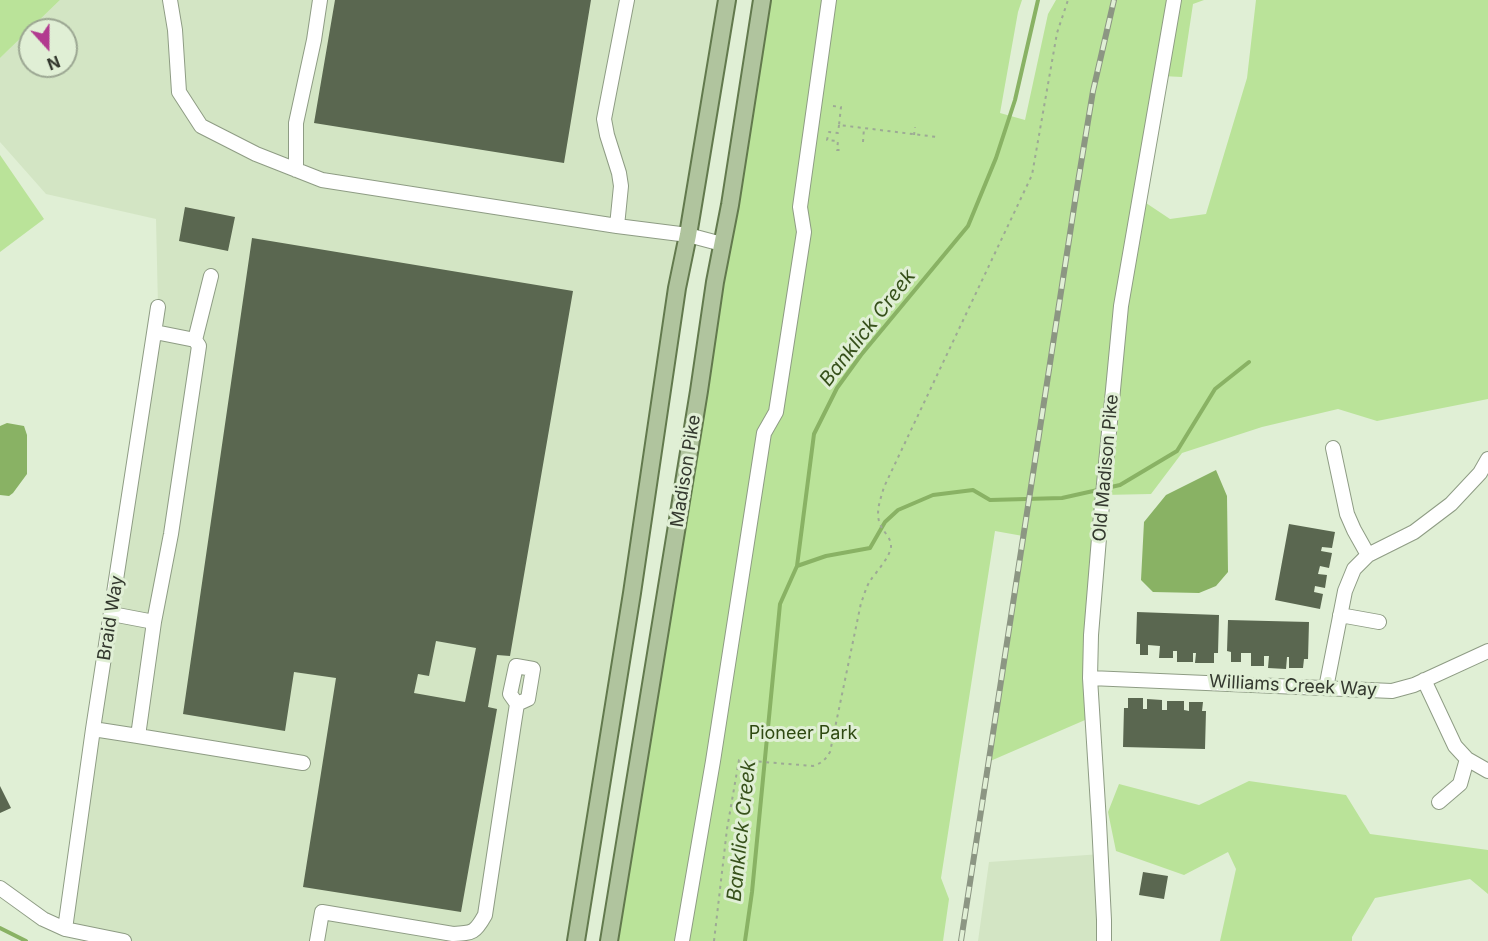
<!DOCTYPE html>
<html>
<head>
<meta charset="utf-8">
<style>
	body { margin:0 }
	#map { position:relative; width:1488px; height:941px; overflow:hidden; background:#e0efd5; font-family:Inter,sans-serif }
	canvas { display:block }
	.north { position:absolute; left:18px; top:18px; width:60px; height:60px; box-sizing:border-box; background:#e0efd5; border:2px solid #9ba692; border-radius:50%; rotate:159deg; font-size:16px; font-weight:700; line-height:24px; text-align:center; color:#33382e }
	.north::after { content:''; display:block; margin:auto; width:21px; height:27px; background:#b23a8f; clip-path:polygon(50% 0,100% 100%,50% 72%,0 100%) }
</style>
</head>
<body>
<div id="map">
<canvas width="1488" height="941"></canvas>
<div class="north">N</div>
</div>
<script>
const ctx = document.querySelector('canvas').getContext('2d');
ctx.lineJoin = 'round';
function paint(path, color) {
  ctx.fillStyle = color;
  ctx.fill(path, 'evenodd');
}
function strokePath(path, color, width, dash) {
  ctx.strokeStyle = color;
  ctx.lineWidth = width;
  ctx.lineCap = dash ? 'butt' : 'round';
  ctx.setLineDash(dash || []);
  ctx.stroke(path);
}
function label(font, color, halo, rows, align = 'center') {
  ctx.font = font + ' Inter,sans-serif';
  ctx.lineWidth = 6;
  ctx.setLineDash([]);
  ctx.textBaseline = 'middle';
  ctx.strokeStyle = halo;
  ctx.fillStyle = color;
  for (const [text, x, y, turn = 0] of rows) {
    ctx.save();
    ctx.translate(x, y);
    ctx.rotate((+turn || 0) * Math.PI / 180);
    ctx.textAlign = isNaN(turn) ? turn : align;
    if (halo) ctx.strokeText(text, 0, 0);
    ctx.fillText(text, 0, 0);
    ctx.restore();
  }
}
paint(new Path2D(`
	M60,0H727L576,941H124L65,929L158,307L156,219L46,194L0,142V58ZM30,30H66V66H30Z
	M1101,854L1104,941H978L989,862Z`), '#d3e5c4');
paint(new Path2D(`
	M0,0H60L0,58Z
	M762,0H1022L1018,12L1000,113L1025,120L1048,14L1056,0H1204L1193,4L1182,77L1162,76L1140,199L1170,219L1206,214L1247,78L1256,0H1488V399L1377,421L1338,409L1262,427L1182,453L1151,494L1103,495L1092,717L988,762L1023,536L995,531L941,878L949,899L943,941H609Z
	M0,155L44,219L0,252Z
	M1249,781L1346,795L1370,834L1488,850V894L1470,879L1375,898L1352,937V941H1220L1236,869L1228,852L1184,875L1116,851L1108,812L1119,784L1199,805Z`), '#bae399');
paint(new Path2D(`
	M7,423L24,426L27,435V474L13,493L9,496L0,495V426Z
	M1216,470L1227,496L1228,572L1216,586L1199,593L1153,592L1141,580L1144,522L1166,495Z`), '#89b264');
strokePath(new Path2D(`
	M797,566L826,556L870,548L885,522L898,510L933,495L973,490L990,500L1062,498L1120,485L1177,451L1215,389L1249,362
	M0,928L26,941
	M745,941L752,892L780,604L797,566L814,434L837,388L861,355L968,226L996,158L1015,100L1038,0`), '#89b264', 4);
paint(new Path2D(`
	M335,0H591L564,163L314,123Z
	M185,207L235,217L228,251L179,241Z
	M252,238L573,291L510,656L497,655L488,707L497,709L461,912L303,887L336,678L294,672L285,731L183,714ZM436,641L476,648L465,702L414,693L418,674L429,676Z
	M1289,524L1335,532L1332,548L1322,547L1321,551L1332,553L1329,568L1320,566L1318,574L1327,575L1325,588L1315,586L1314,592L1323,594L1320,609L1275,600Z
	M1137,612L1219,615L1218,653H1214V663H1195L1196,653H1193V662H1177V651H1173V658H1159L1160,646L1148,645V655H1140V644H1136Z
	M1228,620L1309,622L1308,659H1304L1303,668H1289V657H1287L1286,669L1268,668L1269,656H1264V666H1251V653H1241V662H1231V652L1227,651Z
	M1128,698H1143V709H1147V699L1162,700V710H1167V701H1184V710L1189,711V702H1203L1202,711H1206L1205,749L1123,747L1124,708H1128Z
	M0,786L11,808L0,813Z
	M1143,872L1168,876L1164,899L1139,895Z`), '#5a6750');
const minor = new Path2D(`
	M170,0L175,30L179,92L201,126L256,154L322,180L617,226L688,235L722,244
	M296,170V123L314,40L320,0
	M617,226L621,186L619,173L607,135L604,119L627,0
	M195,340L211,276
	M1333,448L1347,514L1354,530L1368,555
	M112,614L154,622L171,534L199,346L195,340L155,332
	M1340,615L1379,622
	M1090,678L1392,691L1414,685L1488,651
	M1424,680L1455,746L1467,759L1488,771
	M1326,688L1345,591L1354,569L1368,555L1414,532L1451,504L1480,473L1488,459
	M93,729L138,736L154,622
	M138,736L303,763
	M1439,802L1460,784L1467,759
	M0,888L43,919L65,929L124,941
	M65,929L93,729L158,307
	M317,941L322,912L453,934C473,933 475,933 485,915L514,723L517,704L510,694L516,666L533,669L528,699L517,704
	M682,941L713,761L764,433L776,412L804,232L800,207L829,0
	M1104,941V920L1099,822L1090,678L1091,635L1100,526L1121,306L1174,0`);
const major = new Path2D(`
	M576,941L632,593L677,288L688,235L727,0
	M609,941L699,391L715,282L730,205L762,0`);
strokePath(minor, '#8e9c84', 16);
strokePath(major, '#62794d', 20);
strokePath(new Path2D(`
	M833,106L841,107L839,125L937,137
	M839,125L838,133L829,132L827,140L838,141L837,150H840
	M914,135L915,127
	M863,142L864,128
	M714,941L727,829L739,760L813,766C822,763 825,760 830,752L861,603C864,596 866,587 870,581C876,572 892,555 891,545C891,539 885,533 882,528C874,515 880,501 884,487L1032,175L1057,33L1068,0`), '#9da995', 2, [3, 4.5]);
strokePath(minor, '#fff', 14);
strokePath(major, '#b0c49e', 16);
const rail = new Path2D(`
	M961,941L1077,188L1093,91L1114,0`);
strokePath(rail, '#8c9683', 6);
strokePath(rail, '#e0efd5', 4, [11]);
label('18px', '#33382e', '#e0efd5', [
	["Old Madison Pike",1106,468,-85],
	["Madison Pike",686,471,-81],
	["Braid Way",111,618,-81],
	["Williams Creek Way",1293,686,3]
]);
label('18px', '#2e4911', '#e0efd5', [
	["Pioneer Park",803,734]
]);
label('italic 20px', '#37511b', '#e0efd5', [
	["Banklick Creek",868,328,-52],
	["Banklick Creek",742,831,-84]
]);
</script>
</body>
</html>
